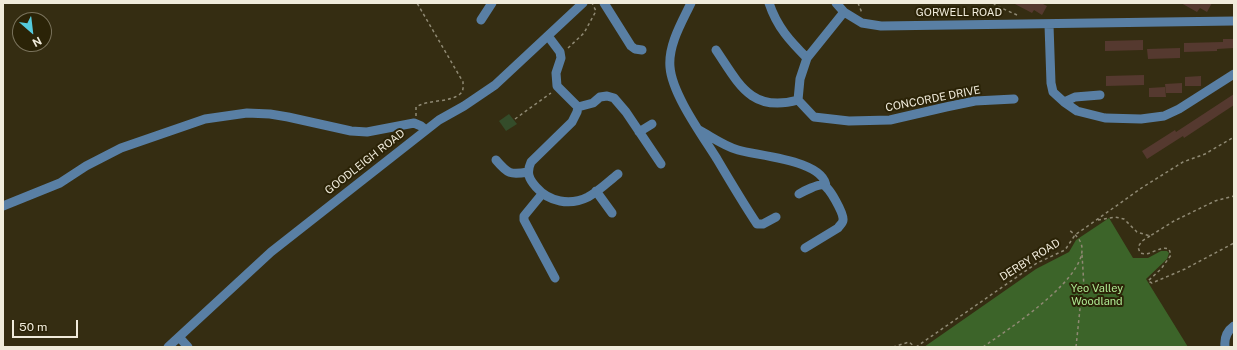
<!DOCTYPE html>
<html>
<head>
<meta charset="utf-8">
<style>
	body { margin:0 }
	#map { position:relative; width:1237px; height:350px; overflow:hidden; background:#352d12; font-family:"Public Sans",sans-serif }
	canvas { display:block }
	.frame { position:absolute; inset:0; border:4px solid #f0ebdb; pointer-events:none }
	.north { position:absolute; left:12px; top:12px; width:40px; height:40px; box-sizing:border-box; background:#2b2307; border:1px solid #7a735c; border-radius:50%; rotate:152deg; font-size:11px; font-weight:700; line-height:16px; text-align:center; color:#f0ebdb }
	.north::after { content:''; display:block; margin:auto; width:14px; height:18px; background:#54cadd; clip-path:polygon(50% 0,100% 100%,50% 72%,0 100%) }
	.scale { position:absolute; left:12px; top:320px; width:66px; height:18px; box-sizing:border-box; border:2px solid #f0ebdb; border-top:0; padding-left:5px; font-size:12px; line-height:14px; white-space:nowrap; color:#f0ebdb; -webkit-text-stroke:3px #2b2307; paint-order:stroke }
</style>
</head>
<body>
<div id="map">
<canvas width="1237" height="350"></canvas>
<div class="frame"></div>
<div class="north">N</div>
<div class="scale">50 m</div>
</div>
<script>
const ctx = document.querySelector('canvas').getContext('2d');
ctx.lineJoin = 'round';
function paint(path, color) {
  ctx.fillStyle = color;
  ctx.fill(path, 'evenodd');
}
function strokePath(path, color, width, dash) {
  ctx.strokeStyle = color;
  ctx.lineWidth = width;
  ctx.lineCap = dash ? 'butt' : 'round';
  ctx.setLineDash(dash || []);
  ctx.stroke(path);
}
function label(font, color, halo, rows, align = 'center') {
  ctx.font = font + ' "Public Sans",sans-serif';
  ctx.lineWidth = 4;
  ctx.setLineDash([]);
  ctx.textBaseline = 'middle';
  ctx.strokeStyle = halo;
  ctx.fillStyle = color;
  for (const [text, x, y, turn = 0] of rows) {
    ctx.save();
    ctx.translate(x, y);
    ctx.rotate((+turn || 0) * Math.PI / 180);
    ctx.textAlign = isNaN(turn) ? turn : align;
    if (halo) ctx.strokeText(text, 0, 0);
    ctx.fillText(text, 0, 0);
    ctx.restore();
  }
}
paint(new Path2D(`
	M509,114L517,124L506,131L499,121Z`), '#344c2a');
paint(new Path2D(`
	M1109,218L1133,258H1148L1161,251H1167L1169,253L1167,259L1146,279L1188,347H924L1036,269L1069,252L1076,240Z`), '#3c6429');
paint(new Path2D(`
	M1013,3H1041L1047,6L1042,15L1034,10L1032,13Z
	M1181,3H1212L1207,12L1200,8L1197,12Z
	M1223,39H1234V48L1217,49V51L1184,52V43L1223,42Z
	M1143,40V50L1105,51V41Z
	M1180,48V58L1148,59L1147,49Z
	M1144,75V85L1106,86V76Z
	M1201,76V86H1185V77Z
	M1182,83V93H1166L1165,84Z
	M1165,87L1166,97H1149V88Z
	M1234,94V105L1184,138L1183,136L1147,159L1142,151L1175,130L1176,132Z`), '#55392f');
strokePath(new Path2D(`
	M858,3L862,13
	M993,3L997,6L1017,15
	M568,48L584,33L596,11L592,3
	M416,116V107C429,99 449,103 460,94C464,91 463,86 463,82L417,3
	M515,119L551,93
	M1098,220L1115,217L1124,219L1137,232L1150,236L1174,221L1215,201L1234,196
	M1150,236L1142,241L1138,247L1140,253C1151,257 1159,245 1169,249L1171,255L1161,269L1148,281L1152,283L1185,269L1234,243
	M893,347L909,342L915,347
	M916,347L1037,263L1065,250L1075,235L1143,187L1183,162L1205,154L1234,137
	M983,347C1004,332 1097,273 1080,241C1078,237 1073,233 1069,230
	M1076,347L1081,299L1084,287L1082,254`), '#8f8973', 1.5, [3, 3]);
strokePath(new Path2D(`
	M604,3L631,46L635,49L642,50
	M691,3C682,22 668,45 670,67C672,94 702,135 717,159C730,181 743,203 757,224H763L776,217
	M769,3C777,27 790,41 807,58
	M836,3L844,12L862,23L881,26L1234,21
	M844,12L807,58L800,79L798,100L814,117L849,121L890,120L946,107L975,101L1014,99
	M481,20L492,3
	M1049,25L1051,83L1053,92L1064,102L1077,111L1105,118L1141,119L1164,116L1179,109L1234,74
	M548,36L560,52L561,58L556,73L557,86L578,107L577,112L572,122L531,162C526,173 529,179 536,187C549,202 570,206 588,197C599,191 608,182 618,174
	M716,50C739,84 751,113 798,100
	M1064,102L1075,97L1100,95
	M578,107L593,103L600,97L607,96L614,98L626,112L661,164
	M699,130C712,137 724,146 738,150C758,156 825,160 826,187
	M639,132L652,124
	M496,160C508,174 510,175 528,172
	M596,191L612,213
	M542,194L524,216V220L555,278
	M799,194C804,191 818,184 823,185C829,186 844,214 843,220C843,223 840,225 838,228L805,248
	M3,206L60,183L86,166L121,148L205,119L247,113L270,114L288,117L351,131L367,132L414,123L421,126L426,130
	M179,337L188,347
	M168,347L271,252L439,120L464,106L495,85L583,3
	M1225,347C1224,338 1227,331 1234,326`), '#597fa4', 9);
label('11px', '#f0ebdb', '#2b2307', [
	["GORWELL ROAD",959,13],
	["CONCORDE DRIVE",933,99,-11],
	["GOODLEIGH ROAD",365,162,-38],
	["DERBY ROAD",1030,260,-32]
]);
label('11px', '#afeb94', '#2b2307', [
	["Yeo Valley",1097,289],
	["Woodland",1097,302]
]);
</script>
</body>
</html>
